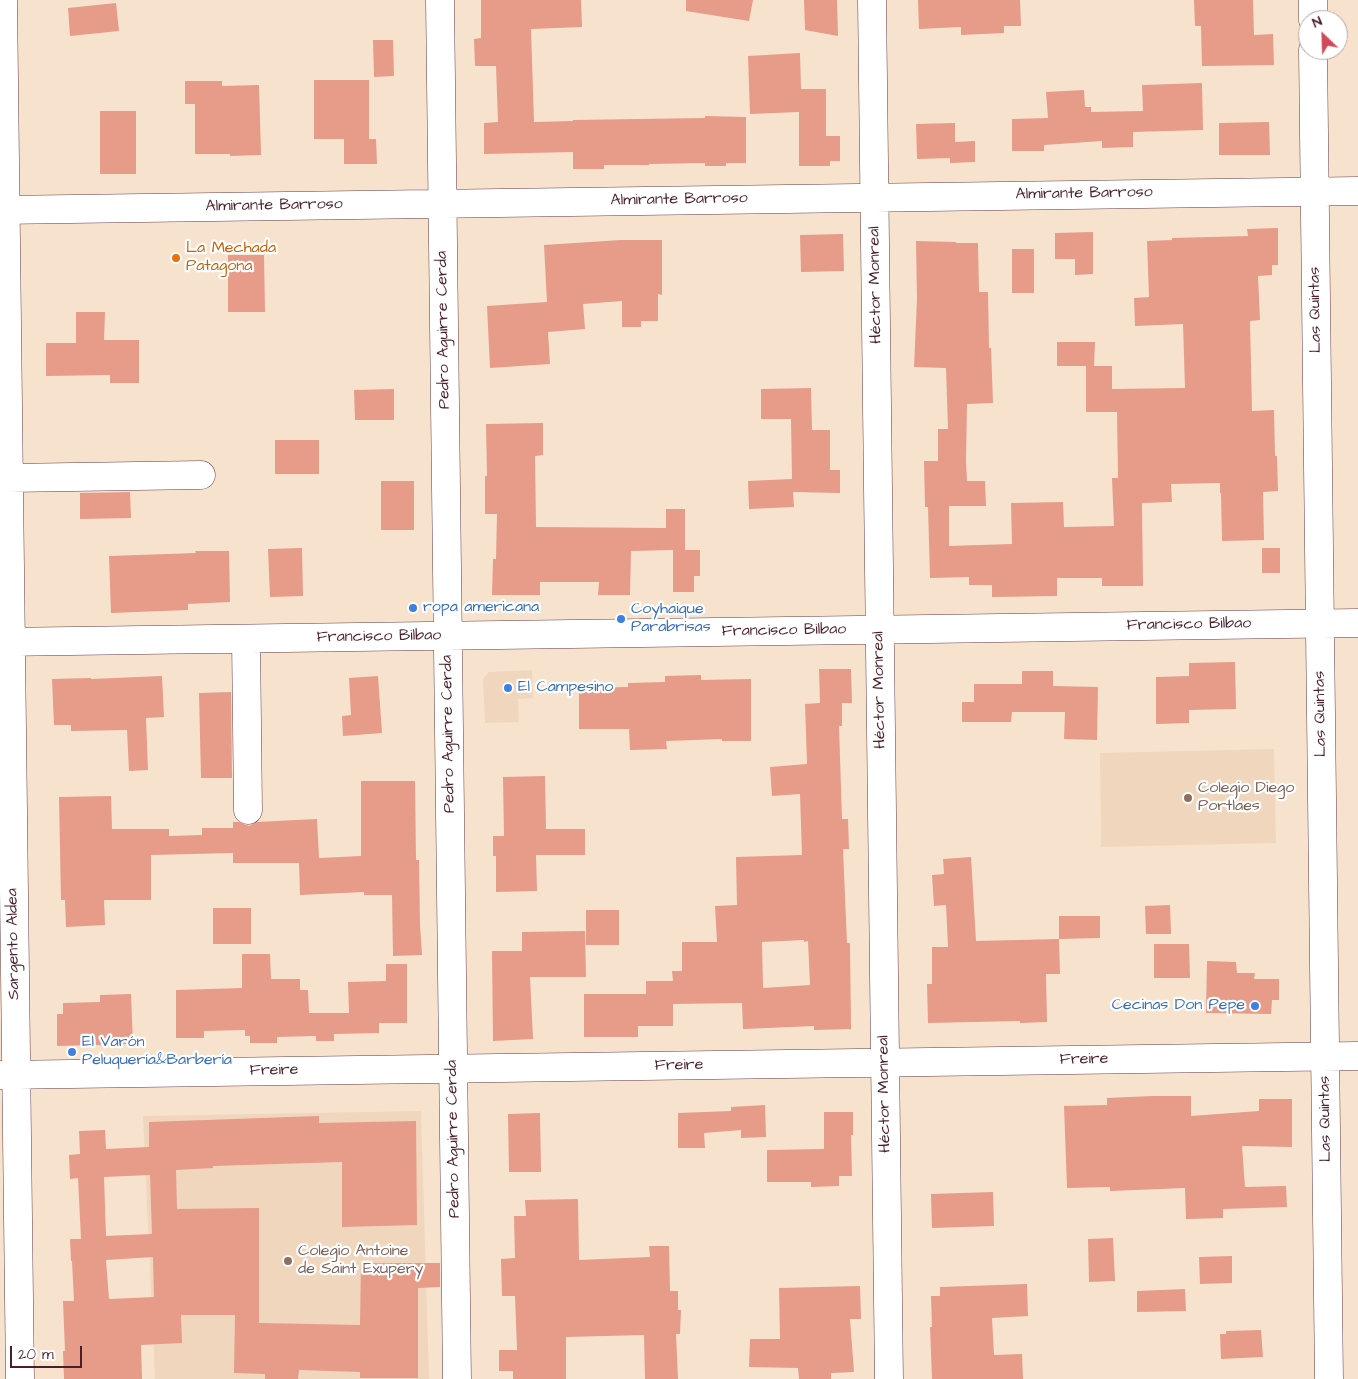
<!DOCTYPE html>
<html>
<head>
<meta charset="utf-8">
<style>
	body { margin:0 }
	#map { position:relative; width:1358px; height:1379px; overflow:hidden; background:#f7e3cd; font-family:"Architects Daughter",sans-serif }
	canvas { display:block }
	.north { position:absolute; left:1298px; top:10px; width:50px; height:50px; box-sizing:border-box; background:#fff; border:1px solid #b7a5aa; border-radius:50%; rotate:336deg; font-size:14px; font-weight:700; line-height:20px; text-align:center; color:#4a1f2b }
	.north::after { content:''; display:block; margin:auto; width:18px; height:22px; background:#d1495b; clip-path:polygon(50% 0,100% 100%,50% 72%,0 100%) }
	.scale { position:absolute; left:10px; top:1346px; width:72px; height:22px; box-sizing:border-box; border:2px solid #4a1f2b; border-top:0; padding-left:6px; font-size:15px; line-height:18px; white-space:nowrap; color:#4a1f2b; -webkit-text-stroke:4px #fff; paint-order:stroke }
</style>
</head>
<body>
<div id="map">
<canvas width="1358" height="1379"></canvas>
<div class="north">N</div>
<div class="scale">20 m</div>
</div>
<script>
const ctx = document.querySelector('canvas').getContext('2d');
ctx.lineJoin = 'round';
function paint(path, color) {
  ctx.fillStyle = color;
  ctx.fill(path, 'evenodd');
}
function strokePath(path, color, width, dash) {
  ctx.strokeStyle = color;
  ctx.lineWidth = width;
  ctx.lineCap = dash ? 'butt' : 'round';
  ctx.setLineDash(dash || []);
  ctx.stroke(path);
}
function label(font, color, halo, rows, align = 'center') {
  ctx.font = font + ' "Architects Daughter",sans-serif';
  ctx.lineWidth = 4.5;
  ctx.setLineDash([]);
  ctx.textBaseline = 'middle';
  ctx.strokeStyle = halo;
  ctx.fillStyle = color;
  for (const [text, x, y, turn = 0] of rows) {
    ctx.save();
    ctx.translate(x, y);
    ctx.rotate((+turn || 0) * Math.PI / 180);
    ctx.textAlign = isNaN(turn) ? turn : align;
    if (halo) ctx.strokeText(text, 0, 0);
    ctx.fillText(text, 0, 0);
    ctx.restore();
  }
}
paint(new Path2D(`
	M532,670L533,698L518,699L519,722L485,723L483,679L489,672Z
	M1274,749L1276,843L1101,847L1100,753Z
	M421,1111L429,1379H155L143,1116Z`), '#f0d6bc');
paint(new Path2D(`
	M481,0H581L582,27L531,29L534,122L573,121V120L705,118V116L746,117V163H726V166H705V163L649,164V165H604V169H573V152L484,154V123L498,122L496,66H475L474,39L481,38Z
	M686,0H753L749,21L686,11Z
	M804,0H837L838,36L805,30Z
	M918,0H1020L1021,26H1004V33L961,35V27L919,29Z
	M1194,0H1253L1254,35L1273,34L1274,65L1202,66L1201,26H1195Z
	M116,3L119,31L70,36L68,8Z
	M373,40H393L394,76L374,77Z
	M800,53L801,89H826V136H840V161H830V166H799V112L750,114L748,56Z
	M314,80H369V139H376L377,164H344V139H314Z
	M185,81H222V86L259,85L261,155L230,156V154H195V104H185Z
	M1202,83L1203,130L1133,132V147L1102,148V141L1044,145V151H1012V119L1048,118L1046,92L1084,90L1085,107H1091V112L1143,111L1142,85Z
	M100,111H136V174H100Z
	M1269,122L1270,155H1219V123Z
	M955,123V142L975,141V162L950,163V158L917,159L916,124Z
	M1278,228V265H1272V275L1258,276L1260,320L1250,321L1252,411L1274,410L1275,456H1277L1278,491L1263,492L1264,540L1222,541L1221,493H1220V483L1171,484L1172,502L1142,503L1143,586H1102V578H1057V596L992,597V585H969V577L930,578L928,507H925L924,461H938V429H948L946,368L914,367L917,299L916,241L956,242V243H978L979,292H988L989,348H991L993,403L967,404L966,461L967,481H985L986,506H949V546L1012,544L1011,503L1063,502L1064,527L1114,526L1112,478H1118L1117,412H1086V366H1112V389L1185,388L1183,324L1135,326L1134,298L1149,297L1147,241L1172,240V238L1248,236L1247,229Z
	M1093,232V274L1075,275V259H1055V233Z
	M843,234L844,271L801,272L800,235Z
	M621,240H662V295L658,294V321H641V327H622V301L583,304L585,329L548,332L550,364L490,368L487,306L547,302L544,245Z
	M1012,249H1034V293H1012Z
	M228,255H264L265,312H228Z
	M76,312H105L104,340H139V383H110V375L46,376V343H76Z
	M1057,342H1095L1094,366H1057Z
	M811,388L812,430H830V470H840V493L793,492L794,507L749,509L748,481L792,479L791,419H761V389Z
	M394,389V420H355L354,390Z
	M543,423V455L535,456L536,527L666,528V509H685V550H678H700V576H694V592H673V550L631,551L630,595H598L599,582H540V595H492L493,559H496L497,514H485V476H487L486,424Z
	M275,440H319V474H275Z
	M381,481H414V530H381Z
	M130,492L131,518L80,519V493Z
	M302,548L303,596L270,597L268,549Z
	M1262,548H1280V573H1262Z
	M195,551H229L230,602L188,604V610L111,613L109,556L196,553Z
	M1235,662L1236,709L1189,710V723L1156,724V677L1189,676V663Z
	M819,669H851L852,703H842V726H839L842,819H848L849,849H843L847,943H850L851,1029L814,1030V1026L743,1029L742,1003L673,1004V1026H638V1037H584V994H646V981H673L672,971H682V942H717L715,906L737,905L736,857L802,855L800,794L772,796L770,767L807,764L805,704L820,703ZM804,940V942L808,941L810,985L763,988L762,942Z
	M1022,671H1053V686L1098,687L1097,740L1064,739L1065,712H1012L1011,722H962V702H974V684H1022Z
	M701,675V680L751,679V741H722V739L666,741L667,749L630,750L629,729H579V688L628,687V683L665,682V676Z
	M162,676L164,717L146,718L148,770L129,771L127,730L71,731V725H54L52,679L91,678V679Z
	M378,676L382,733L343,736L342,716L351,715L349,678Z
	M231,692L232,778H201L199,693Z
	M545,776L546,829H585V855H536L537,891L496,892V856H493V836H504L503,777Z
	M361,781H415L416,860H419L420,925L422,955L393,956L392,895H364V892L300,895L299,863H233V853L151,855V900H104L105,925L66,927L65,900H61L59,797L111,796L112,829H169V836L202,835V828H233V822H239L249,826L257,822L317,819L319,858L361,856Z
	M971,857L976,941L1059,939L1060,974H1046L1047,1022L1020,1023V1021L928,1023L927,984H932V947H948L946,905L934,906L932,875L944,874L943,859Z
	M1170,905L1171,934H1146L1145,906Z
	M213,908H251V944H213Z
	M586,910H619V945H586Z
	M1059,916H1100V938L1059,939Z
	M585,931L586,977H530L533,1039L493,1041L492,951H522V932Z
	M1154,944H1189L1190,978H1154Z
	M242,954H270L271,979H300V990H308L309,1013H349L348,982L386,981V964H407V1023H379V1033L334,1034V1041H316V1036L277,1037V1043H250V1036H245V1030L204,1031V1038H176V990L242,988Z
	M1207,961L1236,962L1237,973H1255L1254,979H1279V1000H1272L1271,1014L1206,1013Z
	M131,994L133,1044L57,1046V1014H63V1003L100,1002V995Z
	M1153,1096H1191V1116L1259,1111V1099H1292V1147L1242,1146L1245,1187L1286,1186L1287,1207L1223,1209V1218L1186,1219L1185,1188L1110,1191V1187L1067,1188L1064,1106L1107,1105V1098Z
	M765,1105L766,1137L741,1138V1130L704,1133L705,1148H678V1113L731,1111V1107Z
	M824,1112H853V1135H851L852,1176H839V1186L811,1187V1182H767V1150L824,1149Z
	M540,1113L541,1172H509L508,1114Z
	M319,1116V1123L416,1121L417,1225L342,1227V1162L213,1166V1168L176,1170L177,1209L259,1208V1323L360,1325L361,1263H440V1287L418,1288V1378H360V1372L299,1370L298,1379H265V1374L234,1373L235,1315H181L182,1343L141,1345L142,1379H64L63,1351H65L63,1301H74L72,1261H71L70,1239H81L78,1178L70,1179L69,1155L80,1154L79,1131L105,1130L106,1149L149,1147V1122ZM150,1175L152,1234L106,1236L104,1177ZM153,1257L154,1297L109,1299L106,1260Z
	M993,1192L994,1226L932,1228L931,1194Z
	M578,1199L579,1260L650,1257L649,1246H669L670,1291H678V1310H681L680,1334H676L678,1379H645L644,1335L566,1337V1379H513V1371H499V1350H517L515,1296H502L501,1259L515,1258L514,1216H526L525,1200Z
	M1113,1238L1115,1281L1089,1282L1088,1239Z
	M1232,1256V1283L1200,1284L1199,1257Z
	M1027,1284L1028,1316L992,1318L994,1355L1022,1354L1023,1379H932L930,1327H932L931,1296H940V1287Z
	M860,1286L861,1319H850L854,1372L831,1373V1379H799L798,1368L749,1367L750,1339H780L779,1288Z
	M1185,1289L1186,1311L1137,1312V1291Z
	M1261,1330L1263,1357L1221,1359L1220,1334H1226V1331Z`), '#e79b89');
const minor = new Path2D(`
	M3,0L20,1379
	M440,0L457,1379
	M872,0L889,1379
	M1313,0V20
	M1313,50L1329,1379
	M0,210L1358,191
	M9,478L201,475
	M246,639L248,810
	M0,642L1358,623
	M0,1075L1358,1056`);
strokePath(minor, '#643c43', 29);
strokePath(minor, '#fff', 28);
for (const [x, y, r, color] of [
	[176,258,5,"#e8710a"],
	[413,608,5,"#3f7fe0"],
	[621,619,5,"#3f7fe0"],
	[508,688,5,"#3f7fe0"],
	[1188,798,5,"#8d6e63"],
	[1255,1006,5,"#3f7fe0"],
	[72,1052,5,"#3f7fe0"],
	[288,1261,5,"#8d6e63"]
]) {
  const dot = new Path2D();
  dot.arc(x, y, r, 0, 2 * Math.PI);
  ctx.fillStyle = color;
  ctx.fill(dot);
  strokePath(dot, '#fff', 2);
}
label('16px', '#4a1f2b', '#fff', [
	["Almirante Barroso",1084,194,-1],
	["Almirante Barroso",679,200,-1],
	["Almirante Barroso",274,206,-1],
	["Héctor Monreal",876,285,-91],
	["Las Quintas",1316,310,-91],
	["Pedro Aguirre Cerda",444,330,-91],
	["Francisco Bilbao",1189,625,-1],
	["Francisco Bilbao",784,631,-1],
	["Francisco Bilbao",379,637,-1],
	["Héctor Monreal",880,690,-91],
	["Las Quintas",1321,714,-91],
	["Pedro Aguirre Cerda",449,734,-91],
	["Sargento Aldea",14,944,-91],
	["Freire",1084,1060,-1],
	["Freire",679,1066,-1],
	["Freire",274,1071,-1],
	["Héctor Monreal",885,1094,-91],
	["Las Quintas",1326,1119,-91],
	["Pedro Aguirre Cerda",454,1139,-91]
]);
label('16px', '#c56008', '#fff', [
	["La Mechada",186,249],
	["Patagona",186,267]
], 'left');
label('16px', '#366cbe', '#fff', [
	["ropa americana",423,608],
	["Coyhaique",631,610],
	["Parabrisas",631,628],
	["El Campesino",518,688],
	["Cecinas Don Pepe",1245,1006,"right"],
	["El Varón",82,1043],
	["Peluquería&Barbería",82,1061]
], 'left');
label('16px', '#785e54', '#fff', [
	["Colegio Diego",1198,789],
	["Portlaes",1198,807],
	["Colegio Antoine",298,1252],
	["de Saint Exupery",298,1270]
], 'left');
</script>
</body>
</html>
